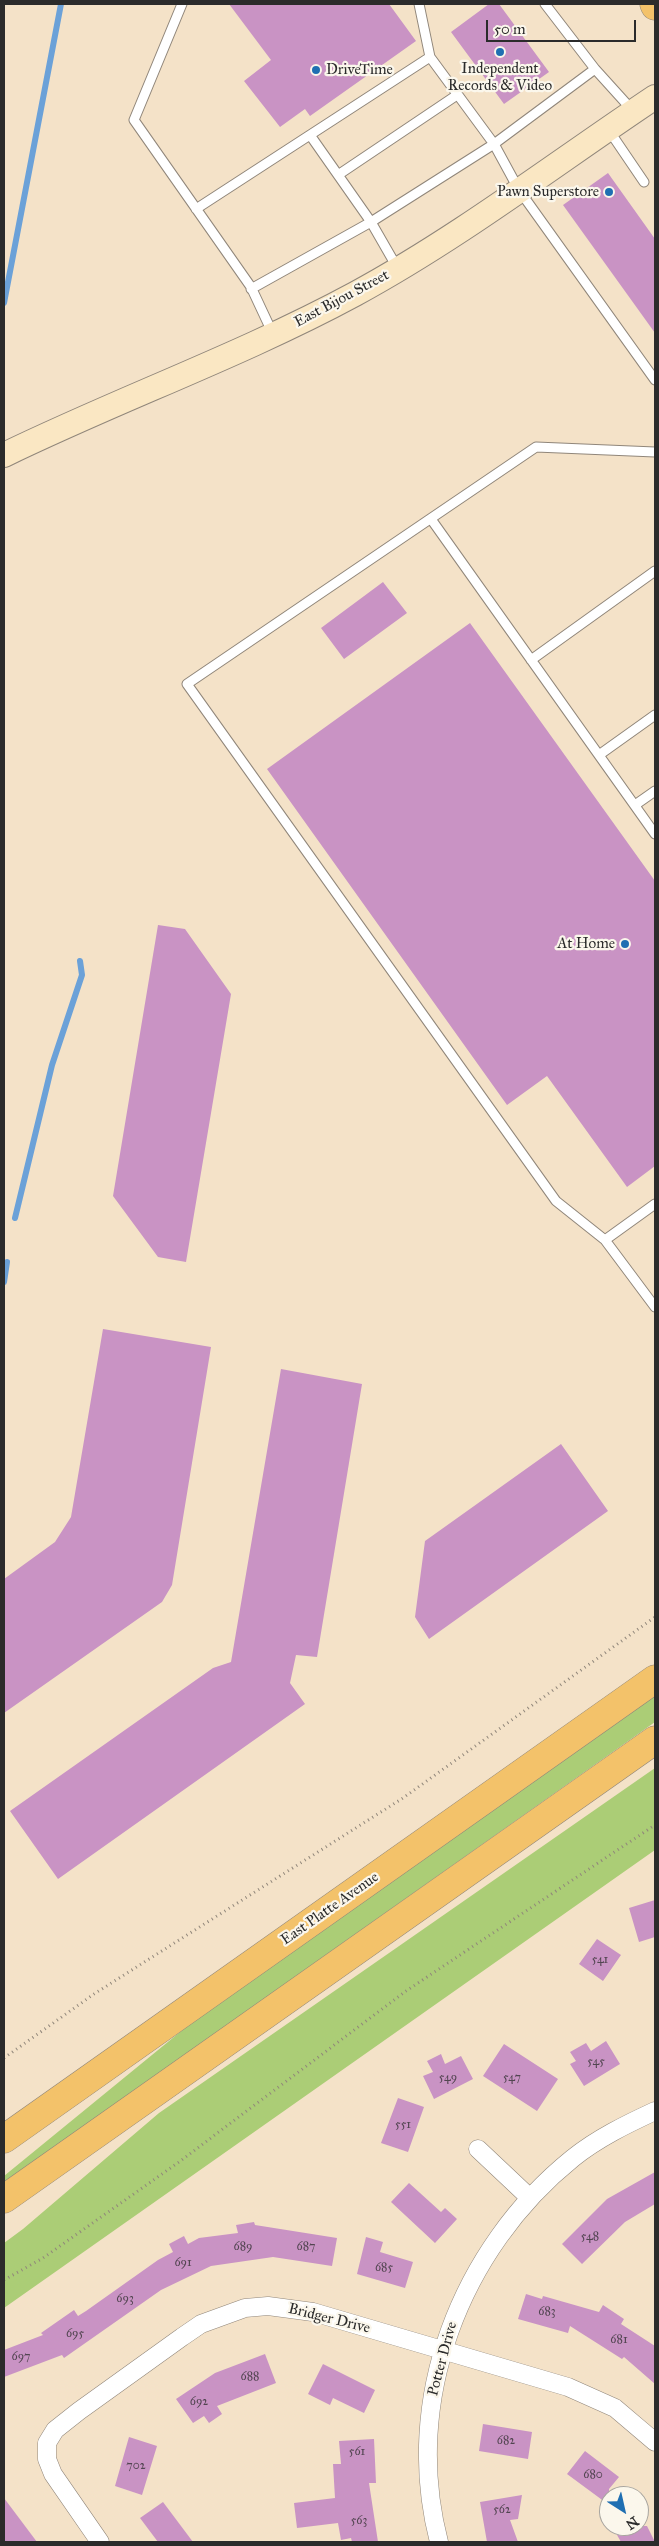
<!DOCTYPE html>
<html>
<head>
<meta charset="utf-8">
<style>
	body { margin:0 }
	#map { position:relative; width:659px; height:2546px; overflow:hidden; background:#f4e2c8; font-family:"IM FELL Great Primer",serif }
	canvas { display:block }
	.frame { position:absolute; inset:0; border:5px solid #2b2b2b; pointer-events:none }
	.north { position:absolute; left:599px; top:2486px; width:50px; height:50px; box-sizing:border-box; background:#fbf7ec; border:1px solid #a8a59f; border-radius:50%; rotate:145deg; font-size:14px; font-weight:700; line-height:20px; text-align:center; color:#2b2b2b }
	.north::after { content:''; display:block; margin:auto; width:18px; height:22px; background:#1f6fb2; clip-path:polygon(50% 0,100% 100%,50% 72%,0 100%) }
	.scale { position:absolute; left:486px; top:20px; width:150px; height:22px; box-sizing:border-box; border:2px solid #2b2b2b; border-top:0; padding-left:6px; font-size:15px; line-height:18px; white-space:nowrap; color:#2b2b2b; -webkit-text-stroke:4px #fbf7ec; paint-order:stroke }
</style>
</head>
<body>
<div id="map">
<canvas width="659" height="2546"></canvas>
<div class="frame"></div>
<div class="north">N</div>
<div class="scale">50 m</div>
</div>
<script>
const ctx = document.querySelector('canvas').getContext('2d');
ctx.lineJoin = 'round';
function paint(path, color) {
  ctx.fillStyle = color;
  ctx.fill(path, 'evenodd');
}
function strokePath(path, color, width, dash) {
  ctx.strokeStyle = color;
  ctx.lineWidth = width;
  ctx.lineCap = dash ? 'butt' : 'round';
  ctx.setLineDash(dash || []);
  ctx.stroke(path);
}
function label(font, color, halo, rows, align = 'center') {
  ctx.font = font + ' "IM FELL Great Primer",serif';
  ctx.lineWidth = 4.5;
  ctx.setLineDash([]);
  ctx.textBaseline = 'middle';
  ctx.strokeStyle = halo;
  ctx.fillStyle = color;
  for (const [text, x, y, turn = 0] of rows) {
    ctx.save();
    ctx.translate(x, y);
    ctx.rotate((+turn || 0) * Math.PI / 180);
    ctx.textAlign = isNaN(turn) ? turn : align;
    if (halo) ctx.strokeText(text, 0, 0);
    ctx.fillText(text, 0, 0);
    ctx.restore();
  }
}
paint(new Path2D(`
	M655,1689V1722L4,2183V2176L229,1992Z
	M655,1768V1850L4,2308V2243L23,2229L159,2113Z`), '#abcd76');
strokePath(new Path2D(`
	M4,303L61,4
	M15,1218L52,1065L82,975L80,961
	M4,1282L7,1262`), '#6ba1d8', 6);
paint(new Path2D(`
	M229,4H389L416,41L310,116L305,109L280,127L244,81L271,60Z
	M489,4H499L549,72L504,104L451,32Z
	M608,173L655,239V333L563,205Z
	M383,582L407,613L344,659L321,628Z
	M470,623L655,881V1166L627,1187L547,1076L507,1105L267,769Z
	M158,925L185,929L231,994L186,1262L158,1257L113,1196Z
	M103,1329L211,1347L172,1585L162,1602L4,1713V1579L55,1542L71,1517Z
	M281,1369L362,1384L317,1657L296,1655L290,1683L305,1704L58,1879L10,1811L213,1668L231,1662Z
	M561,1444L608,1511L429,1639L415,1617L425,1541Z
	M655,1900V1937L639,1942L629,1908Z
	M597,1939L621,1955L603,1981L579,1964Z
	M606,2041L620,2064L584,2086L570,2064L576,2061L570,2052L586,2043L591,2051Z
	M504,2044L558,2079L537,2111L483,2076Z
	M441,2054L445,2064L461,2056L473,2079L434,2099L423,2076L433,2072L427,2061Z
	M398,2098L424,2107L408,2152L381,2143Z
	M655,2172V2204L625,2222L582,2264L562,2244L607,2199Z
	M409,2183L441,2212L445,2208L457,2219L435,2243L391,2202Z
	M254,2222L255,2225L337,2238L332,2266L273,2257L211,2266L161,2290L64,2358L62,2355L4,2377V2350L43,2335L41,2333L74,2310L78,2316L86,2311L158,2260L173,2252L169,2244L184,2236L188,2244L199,2238L238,2233L236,2225Z
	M366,2237L383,2242L380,2252L413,2262L405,2288L357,2274Z
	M526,2294L542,2299L543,2296L599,2312L603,2305L624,2319L621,2324L655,2346V2384L624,2357L622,2359L570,2326L568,2333L518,2319Z
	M265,2354L276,2383L217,2406L222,2414L209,2423L204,2416L193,2423L176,2399L215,2373Z
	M323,2364L375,2390L364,2413L333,2398L330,2405L308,2394Z
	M483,2424L532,2432L528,2459L479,2451Z
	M129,2437L157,2446L142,2495L115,2486Z
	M374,2439L376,2483H369L378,2542H352L351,2538L341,2540L338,2523L297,2528L294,2503L335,2498L333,2464H341L339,2441Z
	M585,2451L619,2477L609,2489V2505L567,2474Z
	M522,2495L518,2519L510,2520L518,2542H487L480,2502Z
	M4,2498L37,2542H4Z
	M163,2502L193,2542H158L140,2518Z
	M612,2526H647L655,2542H621Z`), '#c993c4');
const lane = new Path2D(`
	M182,4L134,120L251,287L273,334
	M419,4L430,57L494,144L595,69L545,4
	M595,69L633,111
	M608,129L644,182
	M338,175L457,95
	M196,209L430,57
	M398,269L371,222L494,144L519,190L655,380
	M251,289L371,222L310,135
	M655,452L536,447L187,684L556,1201L605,1240L655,1307
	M431,519L655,834
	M531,660L655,571
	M599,755L655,715
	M635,805L655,791
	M605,1240L655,1204`);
const street = new Path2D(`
	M478,2149L530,2198
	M100,2542L53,2474L47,2459V2443L55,2430L79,2411L182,2337L201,2324L245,2308L268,2306L313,2312L568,2387L615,2408L655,2442
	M439,2542C402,2400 460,2249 573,2158C598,2138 627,2124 655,2111`);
const secondary = new Path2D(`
	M4,455C119,399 242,355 355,294C460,237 556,163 655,97`);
const highway = new Path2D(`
	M654,4L655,6
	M4,2139L655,1679
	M4,2199L655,1740`);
strokePath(lane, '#90867a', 11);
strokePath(street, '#90867a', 19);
strokePath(secondary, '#90867a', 26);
strokePath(highway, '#90867a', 29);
strokePath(new Path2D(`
	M4,2058L94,1994L403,1798L655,1617
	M4,2280L43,2258L179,2162L406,1991L655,1825`), '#90867a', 3, [1, 4]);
strokePath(lane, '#fff', 9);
strokePath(street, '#fff', 18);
strokePath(secondary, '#fae7c3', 24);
strokePath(highway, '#f3c26a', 28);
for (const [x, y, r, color] of [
	[500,52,5,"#1f6fb2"],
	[316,70,5,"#1f6fb2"],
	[609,192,5,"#1f6fb2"],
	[625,944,5,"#1f6fb2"]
]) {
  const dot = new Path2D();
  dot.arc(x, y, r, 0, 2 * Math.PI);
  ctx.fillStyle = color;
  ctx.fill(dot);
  strokePath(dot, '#fbf7ec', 2);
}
label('12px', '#524551', null, [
	["541",600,1960],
	["545",596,2062],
	["549",448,2078],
	["547",512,2078],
	["551",403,2125],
	["548",590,2237],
	["689",243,2247],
	["687",306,2247],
	["691",183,2263],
	["685",384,2268],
	["693",125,2299],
	["683",547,2312],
	["695",75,2334],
	["681",619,2340],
	["697",21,2357],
	["688",250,2377],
	["692",199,2402],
	["682",506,2441],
	["561",357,2452],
	["702",136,2466],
	["680",593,2475],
	["562",502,2510],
	["563",359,2521]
]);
label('15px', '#2b2b2b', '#fbf7ec', [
	["Independent",500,69,"center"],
	["Records & Video",500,86,"center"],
	["DriveTime",326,70,"left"],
	["Pawn Superstore",599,192],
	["At Home",615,944]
], 'right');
label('15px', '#2b2b2b', '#fbf7ec', [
	["East Bijou Street",342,299,-28],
	["East Platte Avenue",330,1909,-35],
	["Bridger Drive",329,2319,14],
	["Potter Drive",443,2359,-75]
]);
</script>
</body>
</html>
